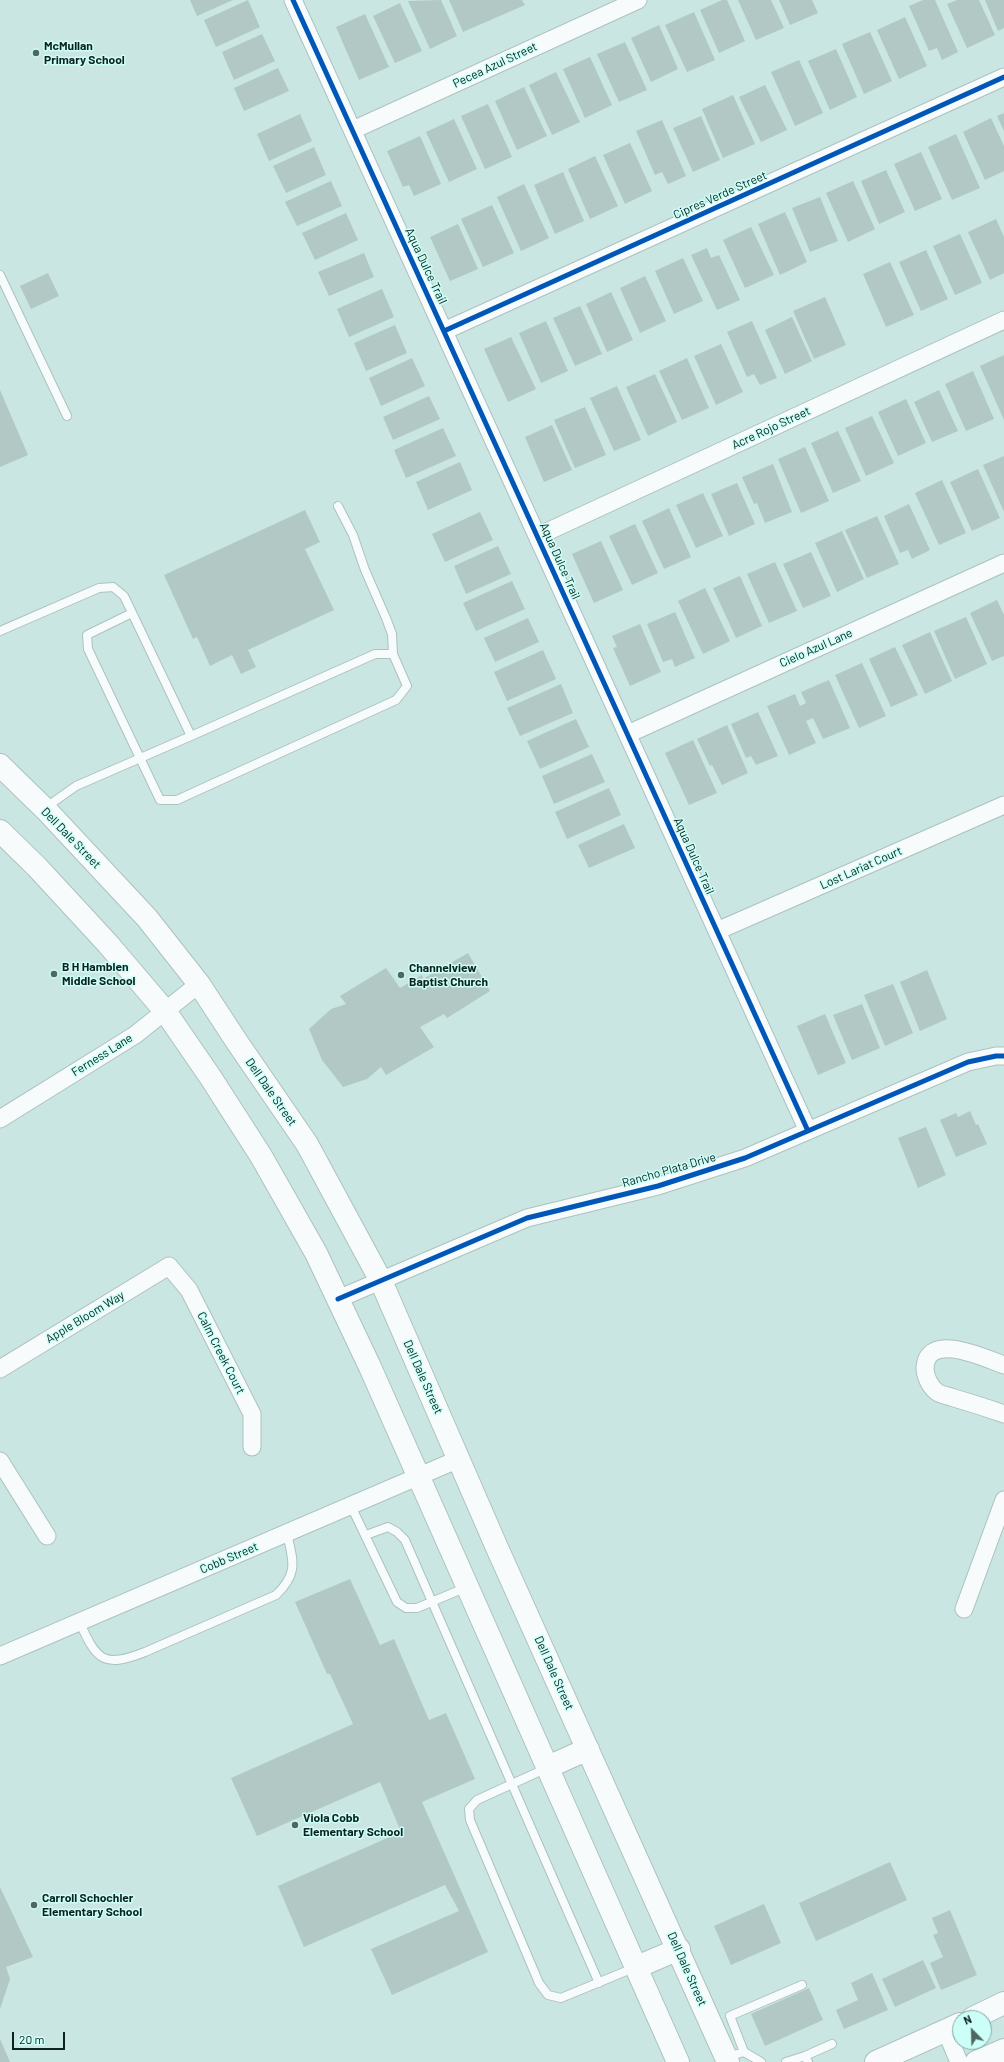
<!DOCTYPE html>
<html>
<head>
<meta charset="utf-8">
<style>
	body { margin:0 }
	#map { position:relative; width:1004px; height:2062px; overflow:hidden; background:#cae6e2; font-family:Barlow,sans-serif }
	canvas { display:block }
	.north { position:absolute; left:952px; top:2010px; width:40px; height:40px; box-sizing:border-box; background:#cbfff8; border:1px solid #7fa6a1; border-radius:50%; rotate:337deg; font-size:11px; font-weight:700; line-height:16px; text-align:center; color:#0d211f }
	.north::after { content:''; display:block; margin:auto; width:14px; height:18px; background:#4f6663; clip-path:polygon(50% 0,100% 100%,50% 72%,0 100%) }
	.scale { position:absolute; left:12px; top:2032px; width:53px; height:18px; box-sizing:border-box; border:2px solid #0d211f; border-top:0; padding-left:5px; font-size:12px; line-height:14px; white-space:nowrap; color:#0d211f; -webkit-text-stroke:3px #cbfff8; paint-order:stroke }
</style>
</head>
<body>
<div id="map">
<canvas width="1004" height="2062"></canvas>
<div class="north">N</div>
<div class="scale">20 m</div>
</div>
<script>
const ctx = document.querySelector('canvas').getContext('2d');
ctx.lineJoin = 'round';
function paint(path, color) {
  ctx.fillStyle = color;
  ctx.fill(path, 'evenodd');
}
function strokePath(path, color, width, dash) {
  ctx.strokeStyle = color;
  ctx.lineWidth = width;
  ctx.lineCap = dash ? 'butt' : 'round';
  ctx.setLineDash(dash || []);
  ctx.stroke(path);
}
function label(font, color, halo, rows, align = 'center') {
  ctx.font = font + ' Barlow,sans-serif';
  ctx.lineWidth = 3;
  ctx.setLineDash([]);
  ctx.textBaseline = 'middle';
  ctx.strokeStyle = halo;
  ctx.fillStyle = color;
  for (const [text, x, y, turn = 0] of rows) {
    ctx.save();
    ctx.translate(x, y);
    ctx.rotate((+turn || 0) * Math.PI / 180);
    ctx.textAlign = isNaN(turn) ? turn : align;
    if (halo) ctx.strokeText(text, 0, 0);
    ctx.fillText(text, 0, 0);
    ctx.restore();
  }
}
paint(new Path2D(`
	M190,0H233L197,16Z
	M248,0L260,27L216,47L204,20Z
	M441,0L457,36L430,49L408,1Z
	M449,0H522L525,5L463,32Z
	M722,0H727L745,41L719,53L700,10Z
	M738,0H771L784,28L756,40Z
	M779,0H812L818,13L790,25Z
	M923,0H935L958,52L942,60L937,48L929,51L909,6Z
	M957,0H979L995,35L967,48L947,4Z
	M985,0H1004V28L998,31Z
	M400,3L422,51L395,63L373,16Z
	M694,12L715,60L687,72L665,25Z
	M365,14L389,67L359,80L336,27Z
	M905,17L927,66L899,79L877,30Z
	M659,25L678,69L651,82L631,38Z
	M870,32L892,81L864,94L842,44Z
	M262,34L275,61L234,80L222,52Z
	M625,42L647,90L619,102L597,54Z
	M836,49L857,97L830,110L808,61Z
	M590,57L612,105L585,118L563,69Z
	M799,60L823,113L795,126L771,72Z
	M278,68L289,91L244,111L234,88Z
	M556,72L580,122L552,135L529,85Z
	M765,85L787,130L761,142L739,97Z
	M524,87L547,136L517,150L495,101Z
	M733,95L755,144L723,158L702,109Z
	M488,104L512,157L485,169L461,116Z
	M1004,113V131L997,116Z
	M300,114L312,141L269,161L257,134Z
	M701,116L720,160L693,172L673,128Z
	M991,118L1004,146V171L985,180L963,132Z
	M454,119L477,169L449,182L426,132Z
	M662,120L686,176L668,184L662,172L655,175L636,131Z
	M956,134L980,188L952,200L928,147Z
	M420,136L441,184L414,196L409,185L403,187L387,151Z
	M630,143L652,191L625,204L603,155Z
	M314,147L326,175L286,193L273,166Z
	M921,152L942,199L915,211L894,164Z
	M595,156L618,206L590,219L568,169Z
	M886,170L905,212L879,224L861,181Z
	M563,172L584,221L555,234L534,185Z
	M331,181L342,206L297,226L285,202Z
	M853,181L875,229L848,242L826,193Z
	M524,184L549,238L521,251L497,197Z
	M820,197L838,241L810,252L792,208Z
	M492,205L514,253L483,267L461,219Z
	M785,212L807,262L780,275L758,224Z
	M346,213L358,240L315,260L302,233Z
	M996,219L1004,237V273L990,280L968,232Z
	M458,224L478,269L450,281L430,237Z
	M751,227L774,275L745,288L723,240Z
	M960,234L982,283L955,295L933,246Z
	M707,248L711,258L719,255L740,300L717,310L691,255Z
	M926,250L948,299L921,311L899,262Z
	M364,253L374,277L329,296L318,272Z
	M683,258L703,301L674,314L655,271Z
	M890,262L914,315L886,327L863,274Z
	M48,273L59,296L31,309L20,286Z
	M645,276L666,321L640,333L620,288Z
	M382,289L394,317L349,337L337,309Z
	M611,292L633,340L607,352L586,304Z
	M825,297L846,345L814,359L793,311Z
	M580,306L602,354L575,366L553,318Z
	M792,317L812,361L785,374L765,330Z
	M546,321L568,371L541,383L519,333Z
	M752,321L777,378L760,385L754,374L747,377L727,332Z
	M395,325L407,353L366,371L354,343Z
	M511,337L536,389L508,402L484,349Z
	M721,344L743,392L716,405L694,356Z
	M1004,355V420L980,366Z
	M412,358L425,386L381,406L369,378Z
	M687,358L709,408L682,420L659,371Z
	M973,371L994,419L966,431L945,384Z
	M655,374L677,422L648,436L626,387Z
	M617,386L641,440L614,451L590,398Z
	M0,390L28,455L0,467Z
	M939,390L958,431L932,442L914,402Z
	M429,396L440,419L393,440L383,417Z
	M906,399L926,443L898,456L878,412Z
	M585,407L606,455L575,468L554,420Z
	M872,416L894,463L866,476L845,428Z
	M552,425L572,470L544,482L525,437Z
	M443,428L456,456L406,478L394,450Z
	M838,431L861,481L833,493L811,443Z
	M805,447L829,501L801,513L778,459Z
	M1004,456V512L983,465Z
	M460,462L472,490L428,510L416,482Z
	M773,464L792,512L765,523L757,503L754,504L742,477Z
	M978,469L1000,518L972,531L950,482Z
	M942,480L966,533L939,545L915,493Z
	M737,483L755,524L729,536L711,494Z
	M703,493L723,536L696,548L676,505Z
	M909,504L930,550L912,559L908,550L900,553L884,516Z
	M669,508L691,557L664,569L642,521Z
	M305,510L320,542L305,549L334,610L248,650L256,667L241,674L232,655L210,666L197,637L193,639L164,575Z
	M480,512L493,540L445,562L432,534Z
	M877,516L899,564L867,578L845,530Z
	M635,524L658,573L632,585L609,536Z
	M842,531L864,579L837,592L815,543Z
	M601,541L623,590L594,603L572,554Z
	M498,546L511,574L466,594L454,566Z
	M811,552L831,596L803,608L783,564Z
	M775,562L797,611L769,623L747,574Z
	M740,576L762,626L736,638L713,588Z
	M512,581L525,609L476,631L463,603Z
	M705,588L730,641L703,654L678,601Z
	M997,600L1004,615V656L992,661L970,613Z
	M675,612L695,658L675,667L672,659L663,662L647,624Z
	M966,617L987,664L955,679L934,631Z
	M528,618L539,642L495,662L484,638Z
	M640,624L661,672L630,686L613,648L617,647L612,636Z
	M930,632L952,681L925,694L902,645Z
	M895,647L918,695L891,707L869,659Z
	M543,650L556,679L507,701L494,672Z
	M862,663L886,716L859,728L835,675Z
	M829,680L850,728L823,739L813,718L806,721L816,743L789,755L767,706L795,694L800,706L806,703L801,692Z
	M561,684L573,713L520,736L507,708Z
	M758,712L778,756L756,765L751,756L746,758L731,724Z
	M576,719L589,747L540,769L527,741Z
	M727,725L748,773L722,785L712,765L710,766L697,739Z
	M693,740L717,793L689,805L665,753Z
	M592,754L605,782L554,804L542,776Z
	M609,788L621,815L567,839L555,812Z
	M624,824L635,848L589,868L578,845Z
	M468,953L490,991L447,1018L444,1014L420,1027L434,1047L386,1075L381,1067L367,1079L343,1087L322,1060L309,1029L331,1009L346,1004L340,996L386,968L400,988L422,975L423,979Z
	M927,970L947,1019L920,1031L900,982Z
	M893,984L913,1033L885,1046L864,995Z
	M862,1004L880,1048L852,1060L833,1015Z
	M825,1014L846,1063L818,1075L797,1026Z
	M970,1111L976,1125L978,1124L987,1144L956,1157L940,1120L956,1113L958,1117Z
	M926,1127L946,1175L918,1188L898,1138Z
	M350,1579L380,1645L394,1639L429,1720L446,1713L475,1779L422,1802L488,1952L392,1995L371,1949L459,1911L445,1885L304,1947L278,1886L401,1832L380,1782L257,1836L231,1778L353,1724L330,1674H327L295,1602Z
	M890,1862L907,1900L816,1941L799,1903Z
	M0,1887L33,1957L6,1967L10,1979L0,2009Z
	M764,1904L781,1943L731,1965L714,1926Z
	M950,1910L977,1975L941,1990L930,1963L943,1957L933,1935L938,1933L932,1918Z
	M923,1960L936,1988L895,2007L882,1979Z
	M872,1973L888,2010L844,2029L836,2010L858,2000L851,1983Z
	M809,1988L823,2020L765,2046L751,2014Z
	M0,2039L10,2062H0Z`), '#b2c8c5');
const service = new Path2D(`
	M0,275L67,416
	M338,506L353,535L365,570L386,618L392,634L393,654
	M0,631L99,588L113,587L124,596L191,736L375,654H393L407,686L396,700L177,800H160L88,649L87,635L132,613
	M45,808L76,786L191,736
	M351,1506L397,1602L406,1608H417L467,1587
	M366,1535L388,1527L397,1532L405,1540L599,1983
	M80,1623C97,1661 104,1668 145,1652L276,1595C299,1573 293,1561 287,1533
	M547,1768L477,1800L469,1809L470,1820L539,1983L548,1995L561,1998L636,1967
	M744,2052L730,2016L802,1985
	M805,2056L832,2044
	M727,2057L744,2052L761,2062
	M786,2062L805,2056L808,2062`);
const minor = new Path2D(`
	M293,0L808,1131
	M353,130L638,0
	M444,331L1004,77
	M538,536L1004,320
	M628,734L1004,563
	M717,931L1004,805
	M0,1119L135,1035L199,984
	M338,1299L527,1218L658,1186L745,1158L968,1062L996,1056H1004
	M1004,1365C987,1359 927,1330 925,1368C925,1376 930,1387 937,1392C941,1395 949,1396 954,1398C971,1403 987,1408 1004,1414
	M0,1369L169,1266L189,1290L252,1414V1447
	M0,1461L47,1536
	M964,1609L1004,1500
	M0,1656L459,1459
	M946,2031L959,2062`);
const secondary = new Path2D(`
	M0,765L48,812L147,918L199,984L237,1042L307,1144L381,1281L498,1550L728,2062
	M0,831L37,867L108,944L165,1011L211,1078L261,1156L316,1253L370,1367L678,2062
	M548,1767L588,1749
	M637,1967L679,1949
	M973,2018L1004,2003
	M876,2062L960,2024
	M976,2062L1004,2050`);
strokePath(service, '#acc2bf', 10);
strokePath(minor, '#acc2bf', 19);
strokePath(secondary, '#acc2bf', 24);
strokePath(service, '#f7fbfb', 8);
strokePath(minor, '#f7fbfb', 17);
strokePath(secondary, '#f7fbfb', 22);
strokePath(new Path2D(`
	M293,0L808,1131
	M444,331L1004,77
	M338,1299L527,1218L658,1186L745,1158L968,1062L996,1056H1004`), '#0057b8', 5);
for (const [x, y, r, color] of [
	[36,53,4,"#4f6663"],
	[54,974,4,"#4f6663"],
	[401,975,4,"#4f6663"],
	[295,1825,4,"#4f6663"],
	[34,1905,4,"#4f6663"]
]) {
  const dot = new Path2D();
  dot.arc(x, y, r, 0, 2 * Math.PI);
  ctx.fillStyle = color;
  ctx.fill(dot);
  strokePath(dot, '#cbfff8', 1.5);
}
label('bold 12px', '#0d211f', '#cbfff8', [
	["McMullan",44,46],
	["Primary School",44,60],
	["B H Hamblen",62,967],
	["Middle School",62,981],
	["Channelview",409,968],
	["Baptist Church",409,982],
	["Viola Cobb",303,1818],
	["Elementary School",303,1832],
	["Carroll Schochler",42,1898],
	["Elementary School",42,1912]
], 'left');
label('12px', '#0d211f', '#cbfff8', [
	["Pecea Azul Street",495,65,-25],
	["Cipres Verde Street",720,195,-24],
	["Aqua Dulce Trail",426,266,65],
	["Acre Rojo Street",771,428,-25],
	["Aqua Dulce Trail",560,561,66],
	["Cielo Azul Lane",816,648,-24],
	["Dell Dale Street",71,838,46],
	["Aqua Dulce Trail",694,856,66],
	["Lost Lariat Court",861,868,-24],
	["Ferness Lane",102,1055,-32],
	["Dell Dale Street",271,1092,55],
	["Rancho Plata Drive",669,1170,-16],
	["Apple Bloom Way",85,1317,-31],
	["Calm Creek Court",221,1353,63],
	["Dell Dale Street",423,1377,66],
	["Cobb Street",229,1558,-23],
	["Dell Dale Street",554,1673,66],
	["Dell Dale Street",687,1969,66]
]);
</script>
</body>
</html>
